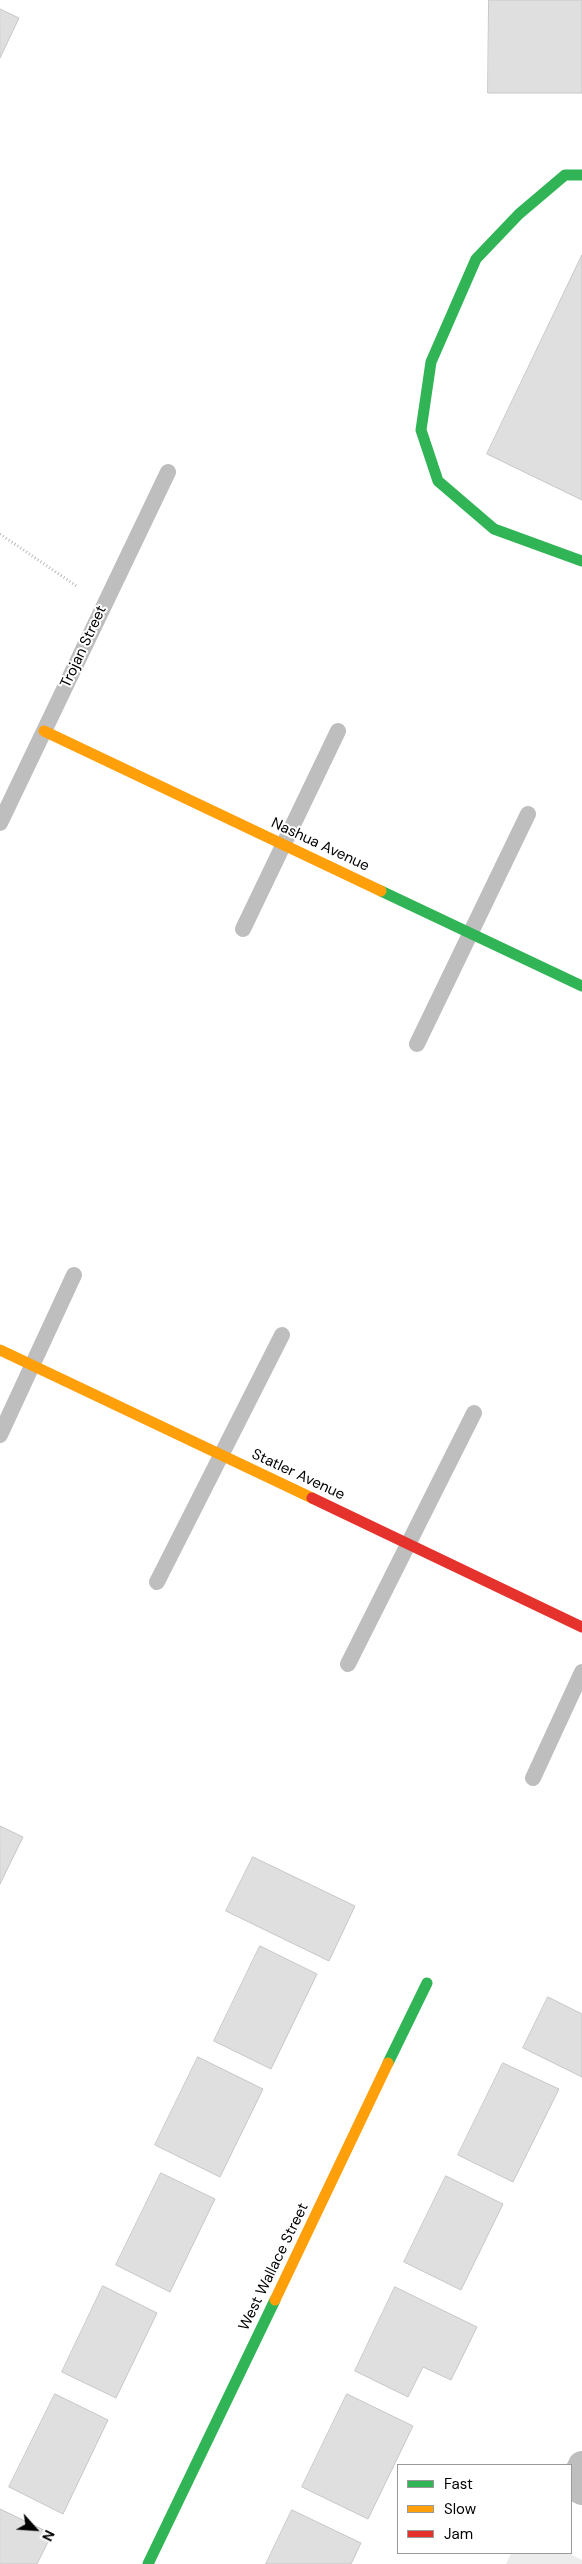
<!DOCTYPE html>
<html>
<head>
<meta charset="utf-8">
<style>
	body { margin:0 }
	#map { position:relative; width:582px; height:2564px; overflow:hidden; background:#fff; font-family:"DM Sans",sans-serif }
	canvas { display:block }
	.legend { position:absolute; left:397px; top:2464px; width:175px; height:90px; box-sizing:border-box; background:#fff; border:1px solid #999; margin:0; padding:6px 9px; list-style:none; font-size:15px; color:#000 }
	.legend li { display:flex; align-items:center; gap:10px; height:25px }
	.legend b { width:25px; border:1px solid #999 }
	.north { position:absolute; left:10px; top:2504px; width:50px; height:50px; -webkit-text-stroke:4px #fff; paint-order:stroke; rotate:116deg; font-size:14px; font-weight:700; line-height:20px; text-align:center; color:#000 }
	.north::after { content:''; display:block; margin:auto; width:18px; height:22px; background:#000; clip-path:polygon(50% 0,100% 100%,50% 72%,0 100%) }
</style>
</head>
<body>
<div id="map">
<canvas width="582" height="2564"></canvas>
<ul class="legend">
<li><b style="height:6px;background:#30b455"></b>Fast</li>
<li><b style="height:6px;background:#ff9f0a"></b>Slow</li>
<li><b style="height:6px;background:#e5322d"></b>Jam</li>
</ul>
<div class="north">N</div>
</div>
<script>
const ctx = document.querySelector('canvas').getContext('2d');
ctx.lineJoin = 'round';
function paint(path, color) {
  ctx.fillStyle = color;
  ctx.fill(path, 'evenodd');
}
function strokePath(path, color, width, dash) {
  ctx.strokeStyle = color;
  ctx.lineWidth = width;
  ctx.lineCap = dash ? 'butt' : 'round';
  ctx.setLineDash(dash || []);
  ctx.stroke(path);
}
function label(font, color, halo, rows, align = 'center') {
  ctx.font = font + ' "DM Sans",sans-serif';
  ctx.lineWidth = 4;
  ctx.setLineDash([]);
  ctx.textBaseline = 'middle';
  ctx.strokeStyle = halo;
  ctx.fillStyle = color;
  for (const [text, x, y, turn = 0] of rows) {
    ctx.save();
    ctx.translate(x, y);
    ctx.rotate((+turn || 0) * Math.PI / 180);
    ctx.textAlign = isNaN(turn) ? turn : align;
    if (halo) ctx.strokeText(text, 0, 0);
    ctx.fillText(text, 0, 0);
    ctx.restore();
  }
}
paint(new Path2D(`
	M511,2553H568L582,2560V2564H506Z`), '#ececec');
const building = new Path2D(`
	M489,0H582V93H488Z
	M0,9L19,18L0,58Z
	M582,255V500L487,454Z
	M0,1826L23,1837L0,1884Z
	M253,1857L355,1906L329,1961L226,1911Z
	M260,1946L317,1974L271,2069L214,2041Z
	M548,1997L582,2014V2077L523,2048Z
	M198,2057L263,2089L220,2177L155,2145Z
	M503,2063L559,2089L513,2182L458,2155Z
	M161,2173L215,2199L170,2292L116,2265Z
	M446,2176L503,2204L461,2290L404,2262Z
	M103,2286L157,2313L116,2398L62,2372Z
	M395,2287L477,2327L451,2380L423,2367L408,2397L355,2371Z
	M55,2394L108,2420L63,2514L9,2487Z
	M347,2394L413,2426L368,2519L302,2487Z
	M0,2509L52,2534L37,2564H0Z
	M292,2510L361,2543L351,2564H266Z`);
paint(building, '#dfdfdf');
strokePath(building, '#c7c7c7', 1);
strokePath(new Path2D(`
	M0,534L78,587`), '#b9b9b9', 3, [1, 2.5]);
strokePath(new Path2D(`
	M0,823L168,472
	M243,929L338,731
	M417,1044L528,814
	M0,1435L74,1275
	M157,1582L282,1335
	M348,1664L474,1413
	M533,1778L582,1672`), '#bebebe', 16);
strokePath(new Path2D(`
	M582,2465L572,2486L582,2491`), '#bebebe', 28);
strokePath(new Path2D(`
	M582,175H565L519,214L476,259L431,362L421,430L438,481L494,529L582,561
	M381,891L582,986
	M388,2063L427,1983
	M148,2564L275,2300`), '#30b455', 11);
strokePath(new Path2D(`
	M44,731L381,891
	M0,1350L312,1498
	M275,2300L388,2063`), '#ff9f0a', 11);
strokePath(new Path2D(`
	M312,1498L582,1627`), '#e5322d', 11);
label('15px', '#000', '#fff', [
	["Trojan Street",84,647,-65],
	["Nashua Avenue",320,845,25],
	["Statler Avenue",298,1475,25],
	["West Wallace Street",274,2267,-64]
]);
</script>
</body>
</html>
